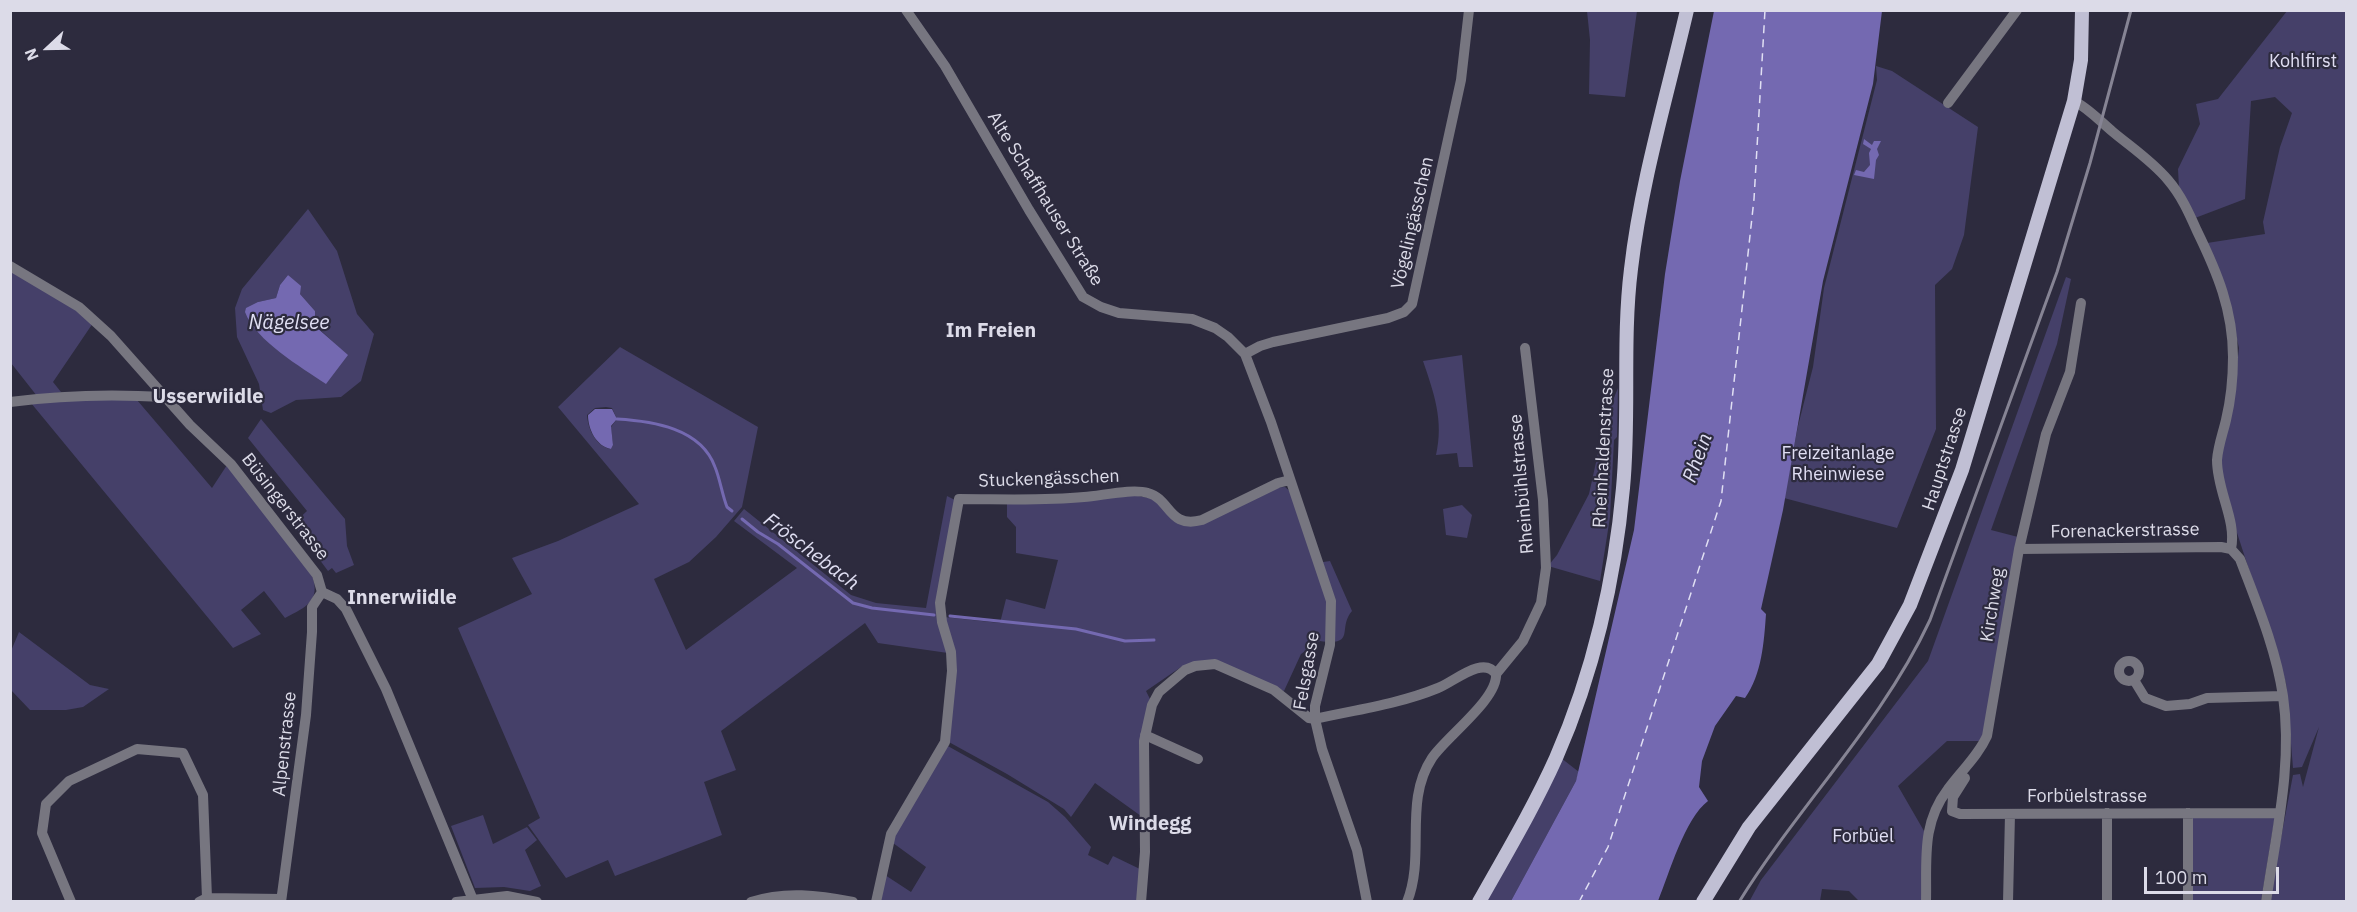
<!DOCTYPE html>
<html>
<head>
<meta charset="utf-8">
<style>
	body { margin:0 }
	#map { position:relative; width:2357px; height:912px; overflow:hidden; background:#2d2b3e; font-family:"IBM Plex Sans",sans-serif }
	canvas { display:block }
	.frame { position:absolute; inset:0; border:12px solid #dcdbe8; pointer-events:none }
	.north { position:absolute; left:18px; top:18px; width:60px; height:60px; -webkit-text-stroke:4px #2d2b3e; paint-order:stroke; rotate:248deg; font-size:16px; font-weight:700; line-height:24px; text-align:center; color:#dcdbe8 }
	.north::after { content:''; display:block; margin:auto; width:21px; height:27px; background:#dcdbe8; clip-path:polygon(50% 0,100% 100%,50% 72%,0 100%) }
	.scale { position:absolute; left:2144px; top:867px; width:135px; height:27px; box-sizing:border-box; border:3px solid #dcdbe8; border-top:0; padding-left:8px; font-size:18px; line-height:21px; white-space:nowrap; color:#dcdbe8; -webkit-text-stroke:4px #2d2b3e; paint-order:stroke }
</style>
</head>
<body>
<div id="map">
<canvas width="2357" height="912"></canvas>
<div class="frame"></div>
<div class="north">N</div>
<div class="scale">100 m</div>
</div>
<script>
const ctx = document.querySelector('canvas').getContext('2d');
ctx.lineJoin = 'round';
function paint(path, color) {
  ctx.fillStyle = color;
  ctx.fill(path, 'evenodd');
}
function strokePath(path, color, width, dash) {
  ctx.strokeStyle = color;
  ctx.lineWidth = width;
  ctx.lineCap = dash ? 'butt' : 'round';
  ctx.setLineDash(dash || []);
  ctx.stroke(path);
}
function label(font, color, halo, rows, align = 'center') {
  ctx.font = font + ' "IBM Plex Sans",sans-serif';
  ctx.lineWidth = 4.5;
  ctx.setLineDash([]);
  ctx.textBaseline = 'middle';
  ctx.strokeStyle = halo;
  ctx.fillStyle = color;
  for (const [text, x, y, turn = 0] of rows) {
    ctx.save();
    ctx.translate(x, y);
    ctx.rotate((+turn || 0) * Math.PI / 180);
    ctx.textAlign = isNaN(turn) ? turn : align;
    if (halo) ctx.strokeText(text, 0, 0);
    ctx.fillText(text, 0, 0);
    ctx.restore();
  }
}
paint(new Path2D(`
	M1587,11H1637L1625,97L1589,94L1590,40Z
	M2287,11H2346V901H2269L2293,775L2300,774L2303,787L2319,727L2302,767L2293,768L2286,683L2224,493L2220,459L2232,409L2239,348L2225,286L2207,243L2265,234L2263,222L2280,147L2292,113L2275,97L2251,101L2245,199L2195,218L2179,188L2178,169L2200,124L2196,104L2218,99Z
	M1876,66L1892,71L1978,127L1964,235L1952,269L1935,285L1936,429L1897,528L1784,498L1798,426L1813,367L1824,288L1877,80Z
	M308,209L337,251L357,314L374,334L361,381L341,397L296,400L271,413L263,410L259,384L237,337L235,308L242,289ZM288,275L300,294L315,311V325L347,355L258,302L276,298L280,285Z
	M10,270L77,309L93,323L53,382L61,392L37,396L11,363Z
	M2066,277L2071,279L2057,344L1991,530L2018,537L1983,741H1947L1898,786L1924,831L1923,901H1859L1849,891L1822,889L1820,901L1749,902L1761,880L1928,661Z
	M620,347L758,427L742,507L716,537L689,562L654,579L686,650L797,568L734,521L744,509L851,595L876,603L926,608L947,496L955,500L936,610L948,653L878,643L865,623L721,731L736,770L704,782L722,835L615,876L608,860L566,878L528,825L540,818L458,628L532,594L512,558L558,541L639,504L558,407ZM606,407L612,408L617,419L611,427L613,445L611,449C596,447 588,429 587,415L595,408Z
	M1462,355L1473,467H1459L1457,453L1436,455C1444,421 1434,393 1423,361Z
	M1618,388L1617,437L1614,440L1610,517L1600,581L1548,566L1557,555L1589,494L1606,417Z
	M69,399L137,400L212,488L227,465L312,575C321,601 306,607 285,618L264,591L241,610L261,634L233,648L31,403Z
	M261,419L345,519L347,546L354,565L336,573L332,568L328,571L293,524L307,511L248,438Z
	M1285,487L1292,493L1316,563L1330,561L1352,611C1337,628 1357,646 1320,641L1301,654L1284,691L1210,661L1181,667L1146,691L1152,703L1141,816L1095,783L1071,817L1064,809L1007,774L947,741L955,676L944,617L1000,623L1006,599L1045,609L1058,560L1016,553V527L1007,517V502L1133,495L1154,499L1189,526L1273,488Z
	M1462,505L1472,515L1467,538L1446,535L1443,509Z
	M19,632L90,685L109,689L83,707L66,710H30L11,690V651Z
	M946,745L1048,802L1065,817L1091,847L1088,855L1108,865L1113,856L1142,870L1139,901L879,902L885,875L911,892L926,867L893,843L895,834Z
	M1561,758L1579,772L1576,781L1511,901L1484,902Z
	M483,815L493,844L527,827L537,840L525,850L541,886L530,891L504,887L475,888L451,826Z
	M2275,816L2261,901H2193L2192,817Z`), '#454069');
paint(new Path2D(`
	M1714,11H1882L1873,84L1823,281L1783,510L1761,609L1766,614C1764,642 1762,674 1745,698L1736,696L1715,726L1702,761L1699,787L1708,801C1685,818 1669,874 1658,901H1511L1576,781L1634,530L1665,274L1680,181Z
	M1864,139L1872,145L1874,141H1881L1877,149L1879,155L1876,160L1874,179L1854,175L1856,170L1864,172L1870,165L1869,153L1871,149L1863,144Z
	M288,275L301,286L300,294L315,311V326L348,355L326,384C301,367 256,341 245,312L246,308L258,302L276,298L280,285Z
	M595,409H612L617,419L611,426L613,445L611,449C596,446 588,429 588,415Z`), '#7469b1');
strokePath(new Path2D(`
	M617,419C652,421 701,428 715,467C720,479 722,494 727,507L732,511
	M742,519L758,532L778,544L853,603L872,608L934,615
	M950,616L1076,629L1125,641L1154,640`), '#7469b1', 3);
strokePath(new Path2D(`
	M1579,902L1608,847L1721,501L1754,199L1765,10`), '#e0dff3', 1.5, [8, 6]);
strokePath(new Path2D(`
	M906,10L945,66L1029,210L1083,297L1101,307L1119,313L1192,319L1215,328L1228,337L1245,354L1271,422L1331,601L1330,645L1315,706V719L1322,749L1357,850L1367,902
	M2074,101C2088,108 2100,121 2113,132C2131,147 2152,161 2168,180C2181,195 2189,213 2197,231C2217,272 2233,310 2233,357C2233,378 2231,399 2226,420C2223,433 2218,446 2217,460C2217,492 2237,520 2231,549L2240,559C2257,604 2276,649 2283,696C2293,765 2276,833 2266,902
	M1948,103L2017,10
	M10,266L79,307L111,336L190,425L231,464L317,575L322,592L337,599L346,609L386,689L473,900
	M1245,354L1260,346L1273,342L1388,318L1404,312L1412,304L1461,80L1469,10
	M10,402C62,395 113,394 165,397
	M2019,549L2221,547L2231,549
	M2119 671a10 10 0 1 1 20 0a10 10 0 1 1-20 0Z
	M1496,674L1523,641L1541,603L1546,568L1543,500L1525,348
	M2134,680L2145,698L2166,706L2190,704L2207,698L2283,696
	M1145,735L1198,759
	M1965,778L1953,797L1952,811L1960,814L2280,813
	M2107,813V902
	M2188,813V902
	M71,902L42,833L46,804L69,781L137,749L183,753L203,795L207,898
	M199,902L207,898L281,899
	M281,902L306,715L312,632V607L322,592
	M456,902L507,896L537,902
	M751,902C785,891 818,895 853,902
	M876,902L891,834L945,742L952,671L951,652L942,622L940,603L959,499C1000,499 1043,501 1084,497C1101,496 1132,488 1148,493C1171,499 1168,529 1202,520L1278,483L1290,480
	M1141,902L1145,852L1144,741L1152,705L1159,692L1185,670L1195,666L1215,664L1274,690L1309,718L1315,719C1355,710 1399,704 1438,688C1454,682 1483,655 1496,674C1498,699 1446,737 1432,758C1403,802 1426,855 1407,902
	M1926,902C1927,860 1921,824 1948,789C1961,771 1978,756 1987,736L2019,549L2046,434L2070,372L2081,303
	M2008,902L2010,814`), '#777680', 10);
strokePath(new Path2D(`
	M1479,902C1506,854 1534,807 1556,758C1593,674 1615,579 1623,488C1630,415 1622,342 1631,269C1641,182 1667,96 1687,10
	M1703,902L1749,827L1878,664L1910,605L1962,470L2074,101L2081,60L2082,10`), '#c0bfd4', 14);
strokePath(new Path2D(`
	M1739,902C1799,805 1882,723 1930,620L2057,272L2090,163L2131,10`), '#868494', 3);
label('18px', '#e0def3', '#2d2b3e', [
	["Kohlfirst",2303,62],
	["Freizeitanlage",1838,454],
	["Rheinwiese",1838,475],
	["Forbüel",1863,837]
]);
label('18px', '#dcdbe8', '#2d2b3e', [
	["Alte Schaffhauser Straße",1045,199,58],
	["Vögelingässchen",1413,223,-77],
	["Rheinhaldenstrasse",1604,448,-87],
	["Hauptstrasse",1945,459,-72],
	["Stuckengässchen",1049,479,-2],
	["Rheinbühlstrasse",1522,484,-95],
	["Büsingerstrasse",285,507,52],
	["Forenackerstrasse",2125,531,-1],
	["Kirchweg",1993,605,-81],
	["Felsgasse",1307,671,-80],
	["Alpenstrasse",285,744,-84],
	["Forbüelstrasse",2087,797]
]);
label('italic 20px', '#e0dff3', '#2d2b3e', [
	["Nägelsee",289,323],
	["Rhein",1698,458,-70],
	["Fröschebach",811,552,37]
]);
label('bold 20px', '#dcdbe8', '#2d2b3e', [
	["Im Freien",991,331],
	["Usserwiidle",208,397],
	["Innerwiidle",402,598],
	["Windegg",1150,824]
]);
</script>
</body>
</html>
